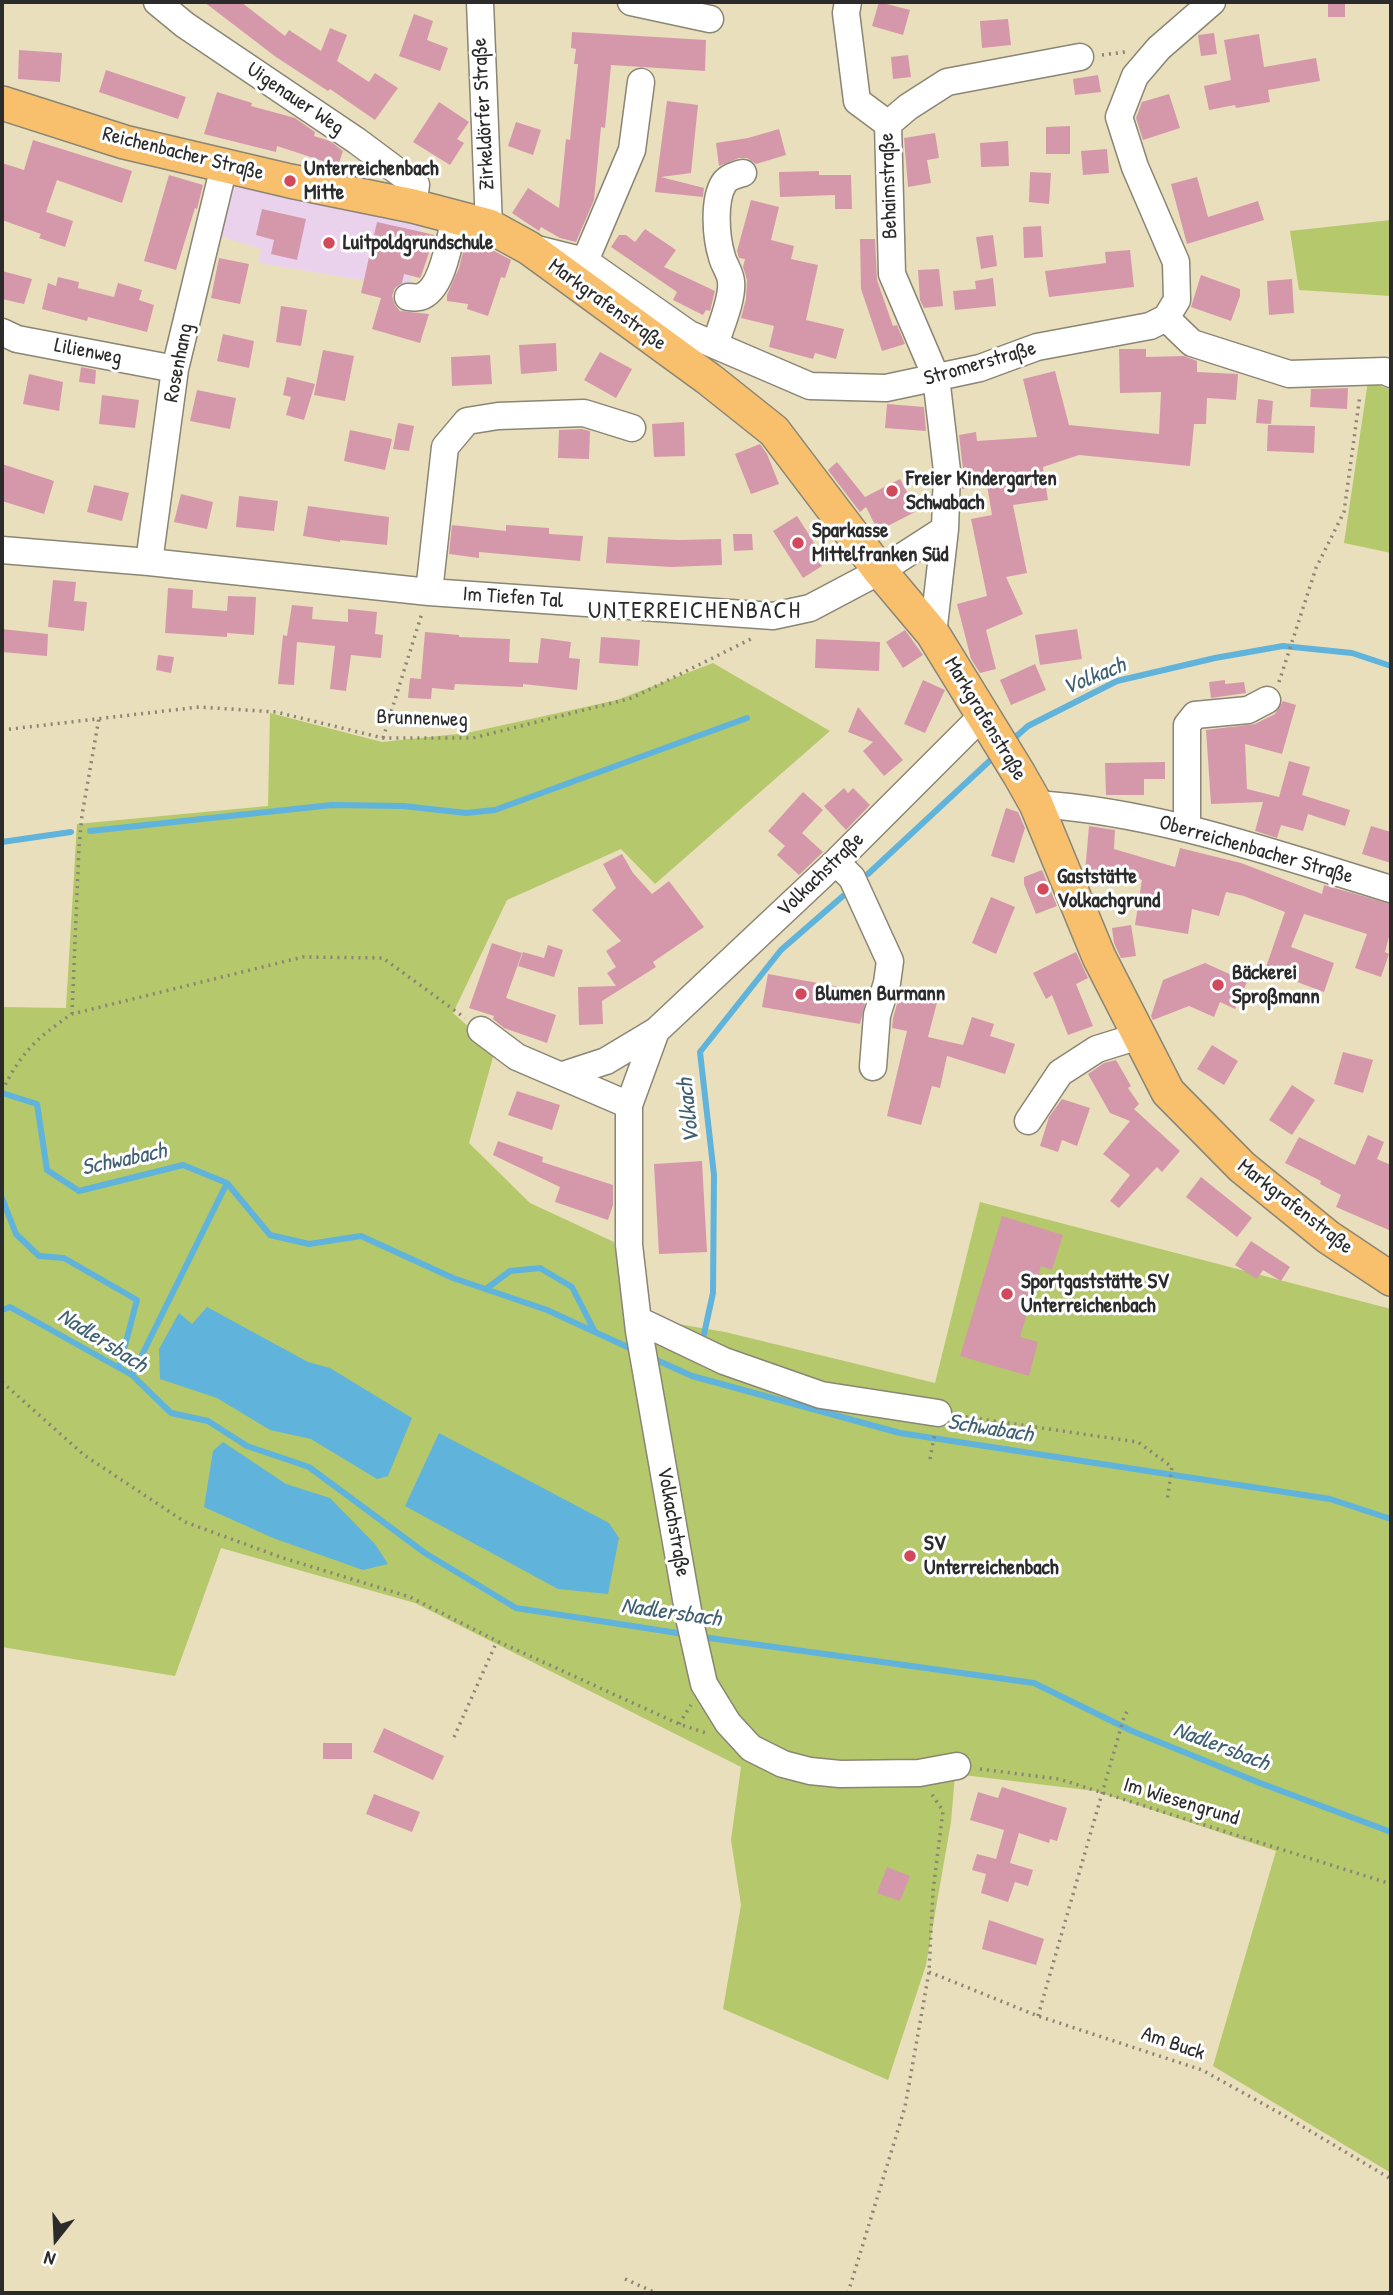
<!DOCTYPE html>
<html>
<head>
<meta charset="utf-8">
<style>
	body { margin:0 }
	#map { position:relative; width:1393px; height:2295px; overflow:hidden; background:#e9dfbc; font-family:"Patrick Hand",sans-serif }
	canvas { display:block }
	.frame { position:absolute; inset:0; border:4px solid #2b2b2b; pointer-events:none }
	.north { position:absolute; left:21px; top:2204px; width:70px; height:70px; -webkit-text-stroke:5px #fff; paint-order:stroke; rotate:198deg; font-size:19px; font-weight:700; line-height:28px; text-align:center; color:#2b2b2b }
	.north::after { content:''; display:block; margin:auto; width:24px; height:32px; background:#2b2b2b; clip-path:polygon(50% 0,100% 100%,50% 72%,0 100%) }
</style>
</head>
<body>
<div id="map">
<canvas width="1393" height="2295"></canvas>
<div class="frame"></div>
<div class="north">N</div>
</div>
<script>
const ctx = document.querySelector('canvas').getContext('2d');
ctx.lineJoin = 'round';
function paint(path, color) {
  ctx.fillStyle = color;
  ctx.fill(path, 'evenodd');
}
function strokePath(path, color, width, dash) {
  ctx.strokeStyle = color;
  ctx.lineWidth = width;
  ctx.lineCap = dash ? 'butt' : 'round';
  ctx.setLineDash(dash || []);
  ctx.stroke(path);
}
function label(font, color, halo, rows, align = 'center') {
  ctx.font = font + ' "Patrick Hand",sans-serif';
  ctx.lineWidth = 6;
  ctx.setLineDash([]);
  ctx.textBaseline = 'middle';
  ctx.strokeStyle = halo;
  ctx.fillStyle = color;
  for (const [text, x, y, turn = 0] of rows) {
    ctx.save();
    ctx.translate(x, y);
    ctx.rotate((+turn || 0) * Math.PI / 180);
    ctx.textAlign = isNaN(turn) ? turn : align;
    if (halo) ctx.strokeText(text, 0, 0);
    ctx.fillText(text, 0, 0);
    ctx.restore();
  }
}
paint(new Path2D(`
	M230,185L422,223L409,288L259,263L261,249L220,236Z`), '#ead1ec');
paint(new Path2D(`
	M1391,220V296L1299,290L1290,231Z
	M1368,381L1391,390V553L1344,543Z
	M713,663L830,731L655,884L621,849L507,900L453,1013L495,1050L469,1143L530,1203L614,1242L631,1316L725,1332L935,1383L980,1202L1391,1309V2173L1213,2066L1276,1851L1095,1791L955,1774L951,1822L926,1965L888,2080L723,2009L741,1905L731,1840L741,1767L415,1603L221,1548L175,1676L2,1647V1007L66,1008L77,824L268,806L270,713L382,742L467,733L617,700Z`), '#b5c86b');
paint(new Path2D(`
	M207,1307L308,1362L330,1368L412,1418L388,1476L377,1479L311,1439L270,1430L217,1398L160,1379L159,1349L179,1313L192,1324Z
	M439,1433L609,1523L619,1538L608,1594L558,1589L405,1506Z
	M223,1442L286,1484L330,1498L375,1544L388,1564L363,1570L273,1538L204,1507L213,1451Z`), '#60b3db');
strokePath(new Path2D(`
	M1010,742L1028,726L1117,681L1215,658L1283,646L1352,653L1391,666
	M90,831L332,805L403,806L466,813L495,810L747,718
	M2,842L71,832
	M868,874L997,754
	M2,1093L37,1104L47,1170L79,1191L183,1165L227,1183L270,1235L309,1244L361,1236L453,1278L547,1310L634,1350
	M2,1198L16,1234L39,1256L64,1258L137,1300L119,1368
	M486,1289L510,1271L540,1268L572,1287L595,1332
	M2,1310L10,1307L132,1375L171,1413L208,1421L247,1446L309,1467L425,1553L516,1608L684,1634
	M704,1334L713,1293L714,1175L700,1052L781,950L843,896
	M650,1357L692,1376L900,1433L1330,1499L1391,1519
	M132,1375L227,1183
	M702,1637L1034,1683L1132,1731L1260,1783L1391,1832`), '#60b3db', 6);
paint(new Path2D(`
	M204,2H241L285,36L289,30L321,51L330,28L347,35L337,61L369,82L375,73L398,88L375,120L330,89L328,91L276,57Z
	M879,2L910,10L903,35L872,26Z
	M1328,2H1345V17H1328Z
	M414,14L433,21L427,40L448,48L440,71L399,56Z
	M1008,19L1011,45L982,48L980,21Z
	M572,32L706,40L705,71L611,65L605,128L601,127L594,200L576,242L560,238L541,227L539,231L512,213L528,188L559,208L566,139L570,140L578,64H574L576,49L571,48Z
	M1214,33L1217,54L1201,56L1198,35Z
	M1259,34L1264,67L1316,58L1320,81L1268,90L1270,102L1236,108L1235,105L1209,110L1204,86L1231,80L1224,40Z
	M19,50L62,53L60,82L18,79Z
	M908,55L911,77L893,79L891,57Z
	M106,70L186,97L178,119L99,92Z
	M1098,75L1101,92L1075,95L1073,79Z
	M217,92L252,103L251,106L295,118L315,132L314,136L330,141L343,151L338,166L277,146L276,152L204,134Z
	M1169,94L1180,128L1143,140L1136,118L1142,102Z
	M667,101L698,105L691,173L661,177L704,188L703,197L655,192Z
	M439,102L469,122L457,139L464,143L450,165L413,142Z
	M516,122L541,130L533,155L508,146Z
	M1070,126V154H1046V127Z
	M779,129L786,155L756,164L747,158H739L719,166L716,143L748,138Z
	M935,133L939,158L927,160L931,183L908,187L904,138Z
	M33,140L132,171L122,203L57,180L46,212L73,221L65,247L39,238L41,234L2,220V163L24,170Z
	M1008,141L1009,166L981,167L980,143Z
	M1107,149L1109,173L1083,175L1081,151Z
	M819,171V175H851L852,209H835V195L780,197L779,172Z
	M1030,172L1051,173L1049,204L1029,202Z
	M169,175L203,185L197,209L195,208L176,270L144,261Z
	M1197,177L1208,217L1258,201L1264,220L1187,244L1171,184Z
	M751,200L779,207L771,240L794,246L791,259L818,265L806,320L844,329L836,359L815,353L813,359L769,347L774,326L741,318L746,299L747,280L743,267L745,259L739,258L737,251Z
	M262,209L306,219L297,260L271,254L274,240L256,235Z
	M377,222L435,235L421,276L420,278L404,274L402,283L395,288L392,296L395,305L400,311L429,314L420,343L372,329L381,298L361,293Z
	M1041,226L1043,257L1024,258L1023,227Z
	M645,229L676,250L664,267L715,291L710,311L706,310L703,315L673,300L677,292L611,247L619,235H626L635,242Z
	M993,235L997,266L981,269L976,237Z
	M860,239H875L877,280L893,326L897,325L905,344L882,351L861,289Z
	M466,240L483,245L511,260L505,278L501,277L488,316L467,309L468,304L447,301V295L459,268Z
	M1130,250L1134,287L1049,297L1045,271L1106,263L1105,252Z
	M219,258L249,264L240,304L211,298Z
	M939,269L943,306L924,308L920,300L918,270Z
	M2,271L32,279L24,304L2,299Z
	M1201,275L1240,289V296L1231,321L1191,307Z
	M58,277L79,282L78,288L114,297L118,283L142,290L139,300L154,305L147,332L88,317L87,321L42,309L48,283L56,286Z
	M993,278L996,306L955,310L953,291L976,289L975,281Z
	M1292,279L1294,313L1269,315L1267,281Z
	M281,306L307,310L301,346L276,342Z
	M223,334L254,341L249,368L217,361Z
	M556,343L557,371L521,374L519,345Z
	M1119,349H1146V357L1184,356L1197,361V372L1238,374L1236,400L1207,398L1206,424H1194L1190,466L1079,455L1043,467L1048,500L1013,505L1027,573L1006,577L1023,614L986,630L996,669L980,673L971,659L957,604L987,596L971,519L992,515L987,485L962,489L963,469L959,435L976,432L977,441L1037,437L1023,379L1055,371L1069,425L1159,434L1161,392L1120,393Z
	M323,350L354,356L345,401L314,395Z
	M600,352L632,369L616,398L584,380Z
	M490,355L492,384L452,386L451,357Z
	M81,367L96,370L95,384L79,382Z
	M29,374L63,382L59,411L23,404Z
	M287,377L315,384L304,420L286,415L291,397L283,395Z
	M1348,388L1347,409L1310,407L1311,389Z
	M197,390L236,398L230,429L190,421Z
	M102,395L139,400L135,428L99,424Z
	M1258,399L1273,401L1271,424L1256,423Z
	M887,404L924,407L926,431L885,428Z
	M684,422L685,456L654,457L652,424Z
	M398,423L414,426L409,451L393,449Z
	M1268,425L1315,426L1314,453L1267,451Z
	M582,429L590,431L589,459L558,458L559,430Z
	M350,430L392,439L385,470L344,461Z
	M760,444L767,454L779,484L751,494L735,454Z
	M837,462L865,497L900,479L917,511L878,531L866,507L860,512L828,470Z
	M2,464L54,481L44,514L2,501Z
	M94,485L129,493L122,521L87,512Z
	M181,494L213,502L207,529L174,522Z
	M239,496L278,501L274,531L236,527Z
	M308,506L389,517L387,545L340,540V542L303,536Z
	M797,516L822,555L817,558L822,566L803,578L773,531Z
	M452,525L506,531V525L549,528V534L583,536L580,561L479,552V558L449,554Z
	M733,534H752L753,550L734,551Z
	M608,537L678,540L721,539L722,565L671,567L606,563Z
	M53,580L76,582L74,601L87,602L84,631L48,627Z
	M168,588L193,590L192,608L227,611L228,596L256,597L254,635L227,633V637L165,633Z
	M292,605L313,607L312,619L348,622V609L377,612L375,634L383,635L381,658L351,655L346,691L330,689L335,646L297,642L294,685L278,684L283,635L287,636Z
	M2,629L48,634L47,656L2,652Z
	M1077,629L1082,659L1040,665L1035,635Z
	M905,630L923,655L903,668L886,642Z
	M425,632L459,635V637L510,639L509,662L538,663L541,638L571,642L569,658L580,659L577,690L523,684V687L455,684L454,690L432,688L431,699L408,698L410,678L421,679Z
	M601,637L640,640L638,666L599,663Z
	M816,639L880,642L879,671L815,668Z
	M158,655L174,657L171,673L156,670Z
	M1035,664L1046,690L1011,705L1000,680Z
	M923,680L945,690L925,733L904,724Z
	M1225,680V684L1244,682L1246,693L1211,698L1209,682Z
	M1283,701L1296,705L1282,754L1245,744L1247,789L1279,797L1289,761L1310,767L1302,795L1350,810L1345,826L1308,814L1303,831L1281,825L1277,838L1255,831L1263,802L1211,804L1206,730L1255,724L1275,714Z
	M858,707L903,760L884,776L863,751L873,742L848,732Z
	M1165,762V779H1144V795H1106L1105,763Z
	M844,788L848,793L853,788L870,805L846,830L824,806Z
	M803,792L823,810L802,833L823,852L799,875L777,855L785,846L768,831Z
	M1006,808L1018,812L1025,828L1014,863L991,856Z
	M1089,826L1115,830L1114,849L1175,867L1180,848L1241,863L1322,894L1324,885L1391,904V929L1385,952L1389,954L1381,977L1355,968L1367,934L1304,914L1291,947L1334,963L1324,992L1265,970L1285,912L1244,896L1226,892L1219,916L1192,909L1188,934L1135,925L1142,880L1112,871L1111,879L1087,877L1085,872Z
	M1371,826L1391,832V863L1362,854Z
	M622,854L633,873L652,894L669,881L704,927L653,962L656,967L602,1001L603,1024L579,1025L578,987L616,986L607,973L616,967L606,951L621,941L592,910L616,888L603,864Z
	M1042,870L1057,906L1036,914L1024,884V877Z
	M991,897L1015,907L996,954L972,943Z
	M1131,925L1136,956L1121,958L1114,943L1112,928Z
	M492,943L522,953L506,998L556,1015L547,1043L504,1028L493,1019L494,1016L469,1008Z
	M548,945L563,950L554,977L518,966L523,952L544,958Z
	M1076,952L1088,978L1076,984L1093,1026L1068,1035L1052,995L1046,999L1033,973Z
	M1205,963L1247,982L1235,1009L1220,1002L1214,1017L1189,1006L1153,1020L1151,1016L1163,980Z
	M768,974L868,992L860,1024L762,1007Z
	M914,989L939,995L928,1037L963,1045L972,1017L994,1024L990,1036L1015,1044L1005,1074L947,1056L940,1088L932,1086L921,1125L887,1116L907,1031L892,1028L893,1018L899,997L911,1000Z
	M1212,1045L1238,1061L1224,1085L1197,1069Z
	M1343,1052L1373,1060L1363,1093L1334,1084Z
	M1116,1060L1131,1086L1128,1088L1139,1104L1134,1109L1180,1151L1162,1172L1157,1167L1119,1208L1110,1201L1130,1175L1103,1154L1130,1121L1110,1113L1088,1074L1104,1063Z
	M1292,1085L1315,1100L1292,1135L1269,1120Z
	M517,1091L560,1105L552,1130L508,1115Z
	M1062,1099L1090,1108L1077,1146L1062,1140L1058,1152L1040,1146L1049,1117Z
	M1368,1135L1384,1142L1377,1159L1391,1165V1231L1336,1207L1341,1195L1320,1184L1321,1181L1285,1163L1299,1137L1355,1165Z
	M498,1141L543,1157L542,1162L613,1185V1205L608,1220L555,1202L560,1187L493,1155Z
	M702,1161L707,1252L659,1254L654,1164Z
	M1201,1177L1252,1218L1237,1237L1186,1197Z
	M1002,1216L1063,1235L1052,1270L1041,1266L1020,1337L1038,1342L1029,1376L960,1356Z
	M1251,1241L1290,1267L1281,1281L1263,1270L1257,1279L1235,1265Z
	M384,1728L444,1756L433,1780L373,1752Z
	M323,1743H352V1759H323Z
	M1002,1787L1067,1808L1057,1841L1050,1839L1049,1843L1019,1833L1010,1863L1033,1870L1028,1886L1015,1882L1008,1902L981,1893L986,1874L972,1870L977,1854L996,1859L1004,1830L970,1820L978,1792L998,1798Z
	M374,1794L420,1812L412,1832L366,1814Z
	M887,1867L910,1876L900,1901L877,1893Z
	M989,1920L1044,1939L1036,1965L982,1949Z`), '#d598ab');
const minor = new Path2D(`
	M157,2L185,25L357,141L416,185L413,206
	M480,2L489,226
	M631,2L710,19
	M848,2L846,13L857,101L888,124L892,274L936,377L947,471L945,529L933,634
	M888,124L908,107L947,82L1080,57
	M537,249L585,261L689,334L810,386L886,388L980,368L1037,347L1150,326L1166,318
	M585,261L632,150L641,82
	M408,297C412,297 416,298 420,297C443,291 450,238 455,217
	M1166,318L1177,300L1176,262L1135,167L1119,117L1135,76L1159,48L1212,2
	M1166,318L1192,343L1289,374L1385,371L1391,374
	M2,332L17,339L175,369
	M715,345C720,328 733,299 731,282C731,274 724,265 722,257C716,238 713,200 724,183C728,177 736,175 743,173
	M2,550L149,562L429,592L773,616L810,608L880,571L945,529
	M149,562L175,369L224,166
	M429,592L445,447L467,421L498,416L584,413L632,428
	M1036,804C1159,812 1275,854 1391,889
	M1187,827V725L1195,715L1248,710L1267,700
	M836,862L852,878L890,961L887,983L877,1015L873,1067
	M481,1030L517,1057L629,1105
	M656,1031L629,1105V1245L639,1331L690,1622L704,1684L728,1723L751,1748L783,1764L810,1771L840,1774L919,1773L957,1766
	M563,1075L606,1061L656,1031L836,862L983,715
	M1028,1121L1060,1073L1097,1049L1139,1036
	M638,1320L724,1361L821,1395L938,1413`);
const major = new Path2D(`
	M2,103L124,142L290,181L413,206L489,226L529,248L710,380L774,431L880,571L933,634L1019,774L1036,804L1099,957L1168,1092L1242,1167L1328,1237L1391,1279`);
strokePath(minor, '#8a8574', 29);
strokePath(major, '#8a8574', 36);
strokePath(new Path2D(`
	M1102,55L1125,52
	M1279,682L1316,568L1344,512L1360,395
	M2,730L199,707L276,712L383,738H473L632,698L753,638
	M383,738L422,613
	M72,1014L79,847L82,815L99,718
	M2,1091C21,1053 36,1038 72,1014L303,957L383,958L465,1018
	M2,1382L84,1455L185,1522L283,1558L410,1597L497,1641L679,1724L706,1733
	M959,1416L1138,1442L1172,1467L1167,1501
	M930,1459L935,1433
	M679,1724L691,1705
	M454,1737L497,1641
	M980,1769L1059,1779L1391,1884
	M929,1972L1038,2016L1202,2070L1285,2116L1391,2179
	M1038,2016L1124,1717L1129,1708
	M625,2279L656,2293
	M848,2293L905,2107L929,1972L933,1891L943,1811L931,1793`), '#8a8574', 3.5, [2, 5]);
strokePath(minor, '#fff', 26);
strokePath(major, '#f8bf6c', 33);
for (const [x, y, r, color] of [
	[290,181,7,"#d1495b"],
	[329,243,7,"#d1495b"],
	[892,491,7,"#d1495b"],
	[798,543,7,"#d1495b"],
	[1043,889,7,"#d1495b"],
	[1218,985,7,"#d1495b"],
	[801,994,7,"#d1495b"],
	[1007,1294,7,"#d1495b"],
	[910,1556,7,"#d1495b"]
]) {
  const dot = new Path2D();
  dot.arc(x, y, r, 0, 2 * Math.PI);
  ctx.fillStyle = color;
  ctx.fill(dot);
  strokePath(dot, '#fff', 2.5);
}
label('21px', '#2b2b2b', '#fff', [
	["Uigenauer Weg",295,99,34],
	["Zirkeldörfer Straße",484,114,-93],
	["Reichenbacher Straße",183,154,14],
	["Behaimstraße",889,186,-92],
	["Markgrafenstraße",607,305,36],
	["Lilienweg",88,352,11],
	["Rosenhang",179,363,-79],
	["Stromerstraße",980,364,-16],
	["Im Tiefen Tal",513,598,4],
	["Brunnenweg",422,719,2],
	["Markgrafenstraße",985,719,59],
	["Oberreichenbacher Straße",1256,850,16],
	["Volkachstraße",821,875,-44],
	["Markgrafenstraße",1295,1207,38],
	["Volkachstraße",673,1522,80],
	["Im Wiesengrund",1181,1802,17],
	["Am Buck",1173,2044,19]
]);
label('bold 21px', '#2b2b2b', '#fff', [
	["Unterreichenbach",304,169],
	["Mitte",304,193],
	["Luitpoldgrundschule",343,243],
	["Freier Kindergarten",906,479],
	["Schwabach",906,503],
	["Sparkasse",812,531],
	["Mittelfranken Süd",812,555],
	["Gaststätte",1057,877],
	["Volkachgrund",1057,901],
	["Bäckerei",1232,973],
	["Sproßmann",1232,997],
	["Blumen Burmann",815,994],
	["Sportgaststätte SV",1021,1282],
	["Unterreichenbach",1021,1306],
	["SV",924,1544],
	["Unterreichenbach",924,1568]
], 'left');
label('italic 23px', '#406171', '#fff', [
	["Volkach",1094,677,-22],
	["Volkach",689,1111,-96],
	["Schwabach",124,1160,-12],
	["Nadlersbach",102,1341,32],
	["Schwabach",990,1429,9],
	["Nadlersbach",671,1613,8],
	["Nadlersbach",1221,1747,21]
]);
ctx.letterSpacing = '2px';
label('24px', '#2b2b2b', '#fff', [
	["UNTERREICHENBACH",695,612]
]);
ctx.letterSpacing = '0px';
</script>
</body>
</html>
